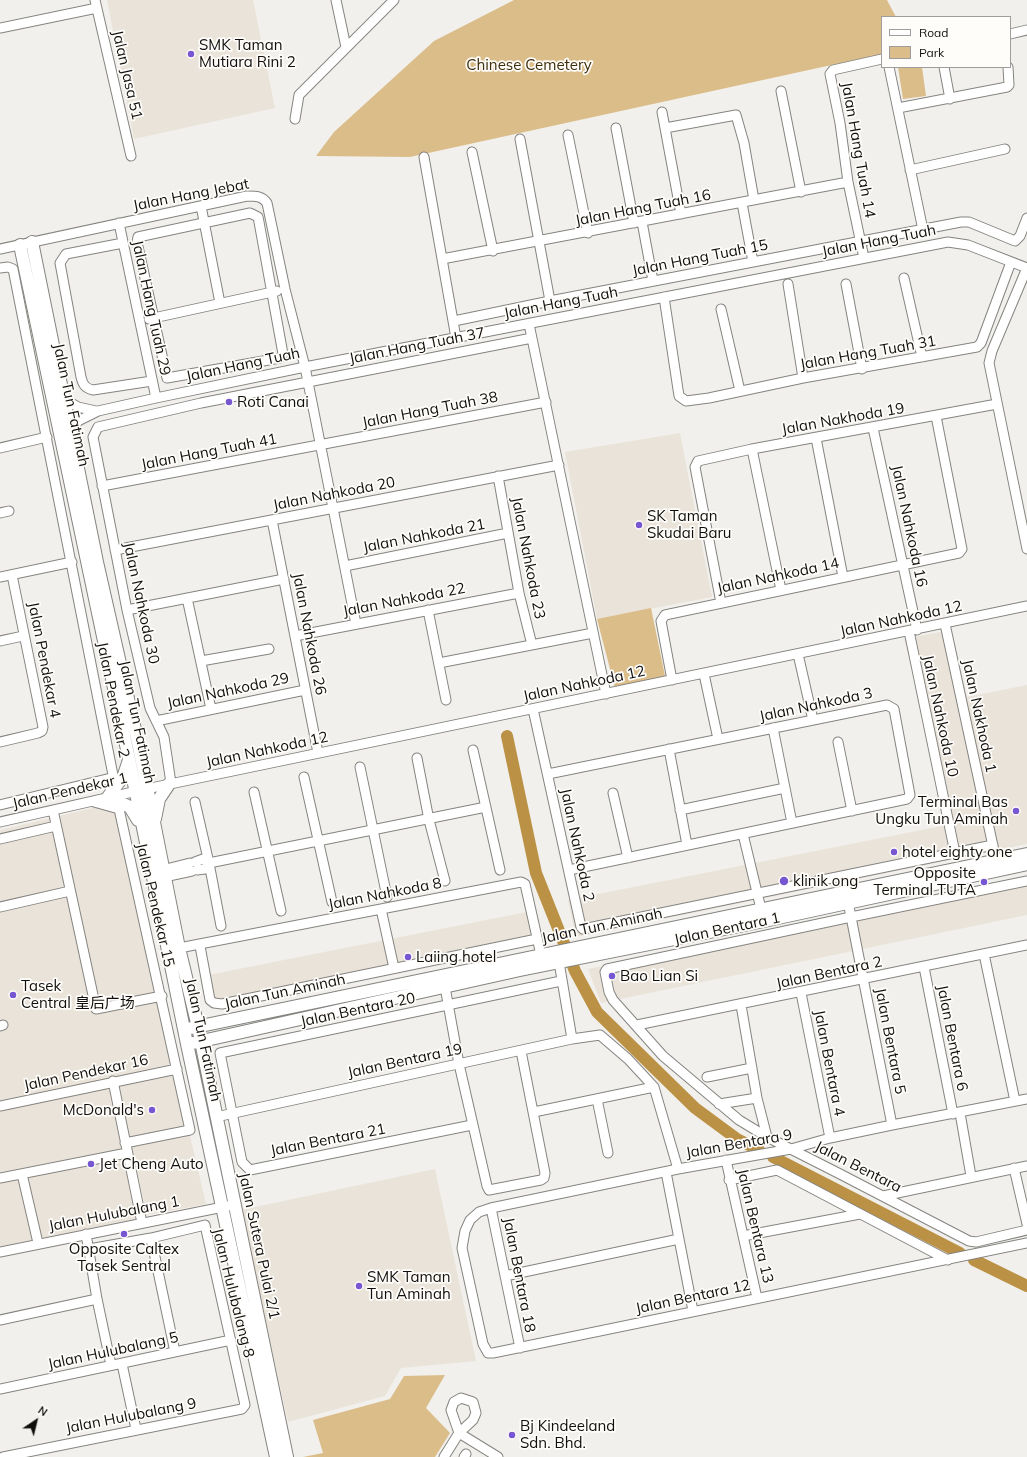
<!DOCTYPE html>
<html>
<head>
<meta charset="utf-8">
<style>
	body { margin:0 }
	#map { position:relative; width:1027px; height:1457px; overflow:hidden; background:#f2f0ec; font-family:Mulish,sans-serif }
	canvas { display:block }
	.legend { position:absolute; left:881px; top:16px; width:130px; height:52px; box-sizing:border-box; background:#fffdfa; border:1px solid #9f9e9c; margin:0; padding:5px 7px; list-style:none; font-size:12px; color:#100f0e }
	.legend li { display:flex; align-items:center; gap:8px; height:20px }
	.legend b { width:20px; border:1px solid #9f9e9c }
	.north { position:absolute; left:16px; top:1401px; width:40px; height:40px; -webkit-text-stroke:3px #fffdfa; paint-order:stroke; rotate:35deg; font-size:11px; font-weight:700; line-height:16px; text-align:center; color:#100f0e }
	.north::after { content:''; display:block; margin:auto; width:14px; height:18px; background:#100f0e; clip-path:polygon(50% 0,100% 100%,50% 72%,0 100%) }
</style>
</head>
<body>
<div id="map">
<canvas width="1027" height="1457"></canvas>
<ul class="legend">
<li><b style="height:5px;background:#fff"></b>Road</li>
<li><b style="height:11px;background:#dbbd8a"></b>Park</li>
</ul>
<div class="north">N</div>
</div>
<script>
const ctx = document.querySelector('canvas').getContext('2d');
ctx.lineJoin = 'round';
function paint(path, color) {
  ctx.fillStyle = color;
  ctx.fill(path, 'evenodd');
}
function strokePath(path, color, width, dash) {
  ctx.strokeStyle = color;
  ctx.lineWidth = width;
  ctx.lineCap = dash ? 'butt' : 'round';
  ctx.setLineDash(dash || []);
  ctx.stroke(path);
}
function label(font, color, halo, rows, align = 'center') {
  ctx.font = font + ' Mulish,"Noto Sans SC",sans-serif';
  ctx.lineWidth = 3.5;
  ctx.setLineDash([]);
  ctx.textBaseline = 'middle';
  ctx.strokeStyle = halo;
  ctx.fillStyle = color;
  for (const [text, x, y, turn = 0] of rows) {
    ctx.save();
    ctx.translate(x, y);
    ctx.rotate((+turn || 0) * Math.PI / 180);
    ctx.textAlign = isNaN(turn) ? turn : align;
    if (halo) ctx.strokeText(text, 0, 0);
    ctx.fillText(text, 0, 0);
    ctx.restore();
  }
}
paint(new Path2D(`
	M107,0H253L275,108L134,139Z
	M680,433L712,597L597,619L565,452Z
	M951,630L967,697L1027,685V844L576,937L568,900L952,824L904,639Z
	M114,803L179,1062L108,1079L122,1151L0,1176V830Z
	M1027,876V915L601,1003L588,969Z
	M527,912L534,937L222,1001L212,999L208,975Z
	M175,1072L206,1204L147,1215L117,1083Z
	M126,1156L139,1219L0,1248V1181Z
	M435,1169L476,1361L401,1368L385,1396L288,1422L241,1210Z`), '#e9e3d9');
paint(new Path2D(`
	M514,0H887L896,17H882V54L410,157L316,156L334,132L434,41Z
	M898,67H922L926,96L903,99Z
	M651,608L665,676L615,688L597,619Z
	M445,1375L426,1408L450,1433L435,1457H303L323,1453L313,1420L390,1399L404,1376Z`), '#dbbd8a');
strokePath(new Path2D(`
	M507,736L536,873L575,971L597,1012L695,1108L737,1139L759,1150
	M773,1157L960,1253
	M974,1260L1027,1286`), '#bb9245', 12);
const minor = new Path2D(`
	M95,0L131,156
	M336,0L346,47
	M0,28L97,8
	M1010,34L1027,30
	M889,67L923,230
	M944,67L950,99
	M781,91L801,192
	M898,108L1007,87L1009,85L1008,67
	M662,112L681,214
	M295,119L299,95L394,0
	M616,128L634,223
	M665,128L736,115L744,143L754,200
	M568,135L588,233
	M520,139L550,301
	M472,152L493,251
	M424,157L456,338
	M910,170L1005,149
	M742,203L753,262
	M201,206L220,303
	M250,213L258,217L259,222L283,354L280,358L167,378L137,242L138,237Z
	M642,222L653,281
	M119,223L156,398
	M123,243L66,254L60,263L81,377C83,385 85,388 93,390L152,381
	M0,249L247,196C256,196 262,196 267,203L285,289L305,367L356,624
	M864,258L848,182L840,123L830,74L833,70L882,59
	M442,259L848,182
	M0,268L8,267L13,269L113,775L111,778L0,805
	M1027,268L992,351L989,363L1027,549
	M904,278L922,357
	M788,284L803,378
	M846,284L862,369
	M664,297L679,396L686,401L709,398L803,378L977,347L981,343L1011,262
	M721,309L740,391
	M149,319L277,291
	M454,321L550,301L961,222H969L1015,241L1020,236L1027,218
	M529,324L606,694
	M64,399L78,407L96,411
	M873,428L917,630
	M71,432L78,421L98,411L156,398L305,367L948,242L968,245L1027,268
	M816,438L843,577
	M0,448L47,437
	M752,449L781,590
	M498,476L519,593L532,645
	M102,486L546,402
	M0,513L9,511
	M272,520L318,753
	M115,550L559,465
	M345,566L508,533
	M0,577L72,562
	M187,598L211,709
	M721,603L695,467L698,461L752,449L997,404
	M127,610L284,579
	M428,610L446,700
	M945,624L996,860
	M909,631L955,853
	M295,636L519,593
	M0,641L23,636
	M798,654L813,720
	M201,661L269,649
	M439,663L593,633
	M704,674L718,739
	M672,680L661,621L665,615L959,553L962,549L936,416
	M533,709L581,927L583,929L993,845
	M156,721L305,690
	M773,728L792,823
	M0,742L38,733L42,731L43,727L12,575
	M838,742L852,811
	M669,749L687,845
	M473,750L500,870
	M417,758L429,820L445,881
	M360,767L387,897
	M548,774L887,705L894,709L910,795L907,799L569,870
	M304,777L332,902
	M171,783L164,737L150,708L127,610L93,437L98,427L201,403L532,338
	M254,792L281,911
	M613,793L628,858
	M94,802L119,809L190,1130L125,1143
	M195,802L209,863L221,926
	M53,810L96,1009L162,996
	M680,810L785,788
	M0,822L146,789L1027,606
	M743,834L761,909
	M0,839L56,826
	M195,862L203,859L209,863L486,807
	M162,870L190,863
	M197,870L205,869L209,863
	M164,877L192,871
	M848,902L851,917L607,969L605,972L609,992L613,1000L663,1056L739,1120L767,1137L840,1174L969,1241L976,1242L1027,1230
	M0,907L70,891
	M381,909L394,968
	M200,946L210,1000L214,1003L222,1004L537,939
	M179,948L521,882L525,884L541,955
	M984,954L1015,1101
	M559,962L572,1039
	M924,967L953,1114
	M445,987L459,1064L487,1186L489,1190L541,1180L544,1178L545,1173L521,1051
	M801,993L830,1138
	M741,1005L757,1098L767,1137
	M637,1025L1027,945
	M0,1026L3,1025
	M707,1077L752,1068
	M113,1081L142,1223
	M597,1099L608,1153
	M1027,1099L892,1125L830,1138L791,1149L678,1169L491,1208L479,1212L470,1220L465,1231L462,1248L483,1344L488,1353H493L1027,1243
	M719,1104L757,1098
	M0,1106L177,1069
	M534,1112L654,1087
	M960,1113L971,1176
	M216,1117L572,1039L600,1035L628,1059L654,1087L678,1169
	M472,1125L250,1170L242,1162L220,1053L561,981
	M892,1125L851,917L1027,881
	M726,1160L757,1298
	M1014,1168L1027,1224
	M666,1172L693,1311
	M22,1174L38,1243
	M0,1178L127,1153
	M729,1180L777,1170L948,1260
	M883,1196L1027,1166
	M491,1208L520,1348
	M86,1234L97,1299L111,1365
	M743,1236L860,1214
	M151,1238L175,1352
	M0,1252L228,1206
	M505,1276L679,1239
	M0,1320L97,1299
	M122,1364L136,1429
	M0,1389L231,1340
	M461,1398L473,1402L476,1413L473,1420L459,1433L451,1410L454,1402Z
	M3,1457L242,1409L245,1405L205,1225L151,1238L89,1249
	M444,1457L459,1433L498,1457
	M464,1457L466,1454`);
const major = new Path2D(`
	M32,242L97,562L139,747L179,948L198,1027L287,1457
	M20,245L129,759L187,1044L276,1457
	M129,760L124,775L108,797L130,807L138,820
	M155,819L159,799L169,784
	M191,1028L1027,854
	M193,1043L520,970L764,921L1027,864`);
strokePath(minor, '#858480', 11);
strokePath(major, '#858480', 14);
strokePath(minor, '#fff', 9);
strokePath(major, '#fff', 12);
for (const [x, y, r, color] of [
	[191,54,4,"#7757d1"],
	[229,402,4,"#7757d1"],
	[639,525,4,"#7757d1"],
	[1016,811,4,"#7757d1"],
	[894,852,4,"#7757d1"],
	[784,881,5,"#7757d1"],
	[984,882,4,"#7757d1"],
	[408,957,4,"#7757d1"],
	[612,976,4,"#7757d1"],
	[13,995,4,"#7757d1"],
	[152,1110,4,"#7757d1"],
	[91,1164,4,"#7757d1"],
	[124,1234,4,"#7757d1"],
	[359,1286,4,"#7757d1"],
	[512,1435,4,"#7757d1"]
]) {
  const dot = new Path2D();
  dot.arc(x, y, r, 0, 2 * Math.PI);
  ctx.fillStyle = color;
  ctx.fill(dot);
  strokePath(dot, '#fffdfa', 1.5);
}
label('15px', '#100f0e', '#fffdfa', [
	["SMK Taman",199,45],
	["Mutiara Rini 2",199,62],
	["Roti Canai",237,402],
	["SK Taman",647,516],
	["Skudai Baru",647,533],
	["Terminal Bas",1008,802,"right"],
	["Ungku Tun Aminah",1008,819,"right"],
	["hotel eighty one",902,852],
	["Opposite",976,873,"right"],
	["Terminal TUTA",976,890,"right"],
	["klinik ong",793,881],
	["Laiing hotel",416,957],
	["Bao Lian Si",620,976],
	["Tasek",21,986],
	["Central 皇后广场",21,1003],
	["McDonald's",144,1110,"right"],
	["Jet Cheng Auto",99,1164],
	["Opposite Caltex",124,1249,"center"],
	["Tasek Sentral",124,1266,"center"],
	["SMK Taman",367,1277],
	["Tun Aminah",367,1294],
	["Bj Kindeeland",520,1426],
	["Sdn. Bhd.",520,1443]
], 'left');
label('15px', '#3e2d0a', '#fffdfa', [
	["Chinese Cemetery",529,65]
]);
label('15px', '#100f0e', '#fffdfa', [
	["Jalan Jasa 51",127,75,77],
	["Jalan Hang Tuah 14",858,150,80],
	["Jalan Hang Jebat",191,195,-11],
	["Jalan Hang Tuah 16",643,208,-11],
	["Jalan Hang Tuah",879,241,-11],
	["Jalan Hang Tuah 15",700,258,-11],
	["Jalan Hang Tuah",561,303,-11],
	["Jalan Hang Tuah 29",151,308,78],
	["Jalan Hang Tuah 37",417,346,-11],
	["Jalan Hang Tuah 31",868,353,-10],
	["Jalan Hang Tuah",243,365,-12],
	["Jalan Tun Fatimah",71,405,78],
	["Jalan Hang Tuah 38",430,410,-11],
	["Jalan Nakhoda 19",843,419,-10],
	["Jalan Hang Tuah 41",209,452,-11],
	["Jalan Nahkoda 20",334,494,-11],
	["Jalan Nahkoda 16",909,526,78],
	["Jalan Nahkoda 21",424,536,-11],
	["Jalan Nahkoda 23",528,558,79],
	["Jalan Nahkoda 14",778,576,-12],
	["Jalan Nahkoda 22",404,600,-11],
	["Jalan Nahkoda 30",141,603,78],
	["Jalan Nahkoda 12",901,619,-12],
	["Jalan Nahkoda 26",309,634,79],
	["Jalan Pendekar 4",44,660,79],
	["Jalan Nahkoda 12",584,684,-12],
	["Jalan Nahkoda 29",228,691,-12],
	["Jalan Pendekar 2",113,700,79],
	["Jalan Nahkoda 3",816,705,-12],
	["Jalan Nahkoda 10",940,716,78],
	["Jalan Nakhoda 1",979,716,78],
	["Jalan Tun Fatimah",137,722,78],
	["Jalan Nahkoda 12",267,750,-12],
	["Jalan Pendekar 1",70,791,-13],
	["Jalan Nahkoda 2",577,845,78],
	["Jalan Nahkoda 8",385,894,-11],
	["Jalan Pendekar 15",155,905,77],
	["Jalan Tun Aminah",602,926,-12],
	["Jalan Bentara 1",727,929,-12],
	["Jalan Bentara 2",829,973,-12],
	["Jalan Tun Aminah",285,992,-12],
	["Jalan Bentara 20",358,1010,-12],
	["Jalan Bentara 6",952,1038,79],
	["Jalan Tun Fatimah",203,1040,78],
	["Jalan Bentara 5",890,1041,79],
	["Jalan Bentara 19",405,1061,-12],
	["Jalan Bentara 4",829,1063,79],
	["Jalan Pendekar 16",86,1073,-12],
	["Jalan Bentara 21",328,1140,-11],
	["Jalan Bentara 9",739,1144,-10],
	["Jalan Bentara",858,1167,27],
	["Jalan Hulubalang 1",114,1214,-11],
	["Jalan Bentara 13",755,1226,77],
	["Jalan Sutera Pulai 2/1",259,1246,78],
	["Jalan Bentara 18",519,1275,79],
	["Jalan Hulubalang 8",233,1293,76],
	["Jalan Bentara 12",693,1297,-12],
	["Jalan Hulubalang 5",113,1351,-12],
	["Jalan Hulubalang 9",131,1416,-11]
]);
</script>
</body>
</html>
